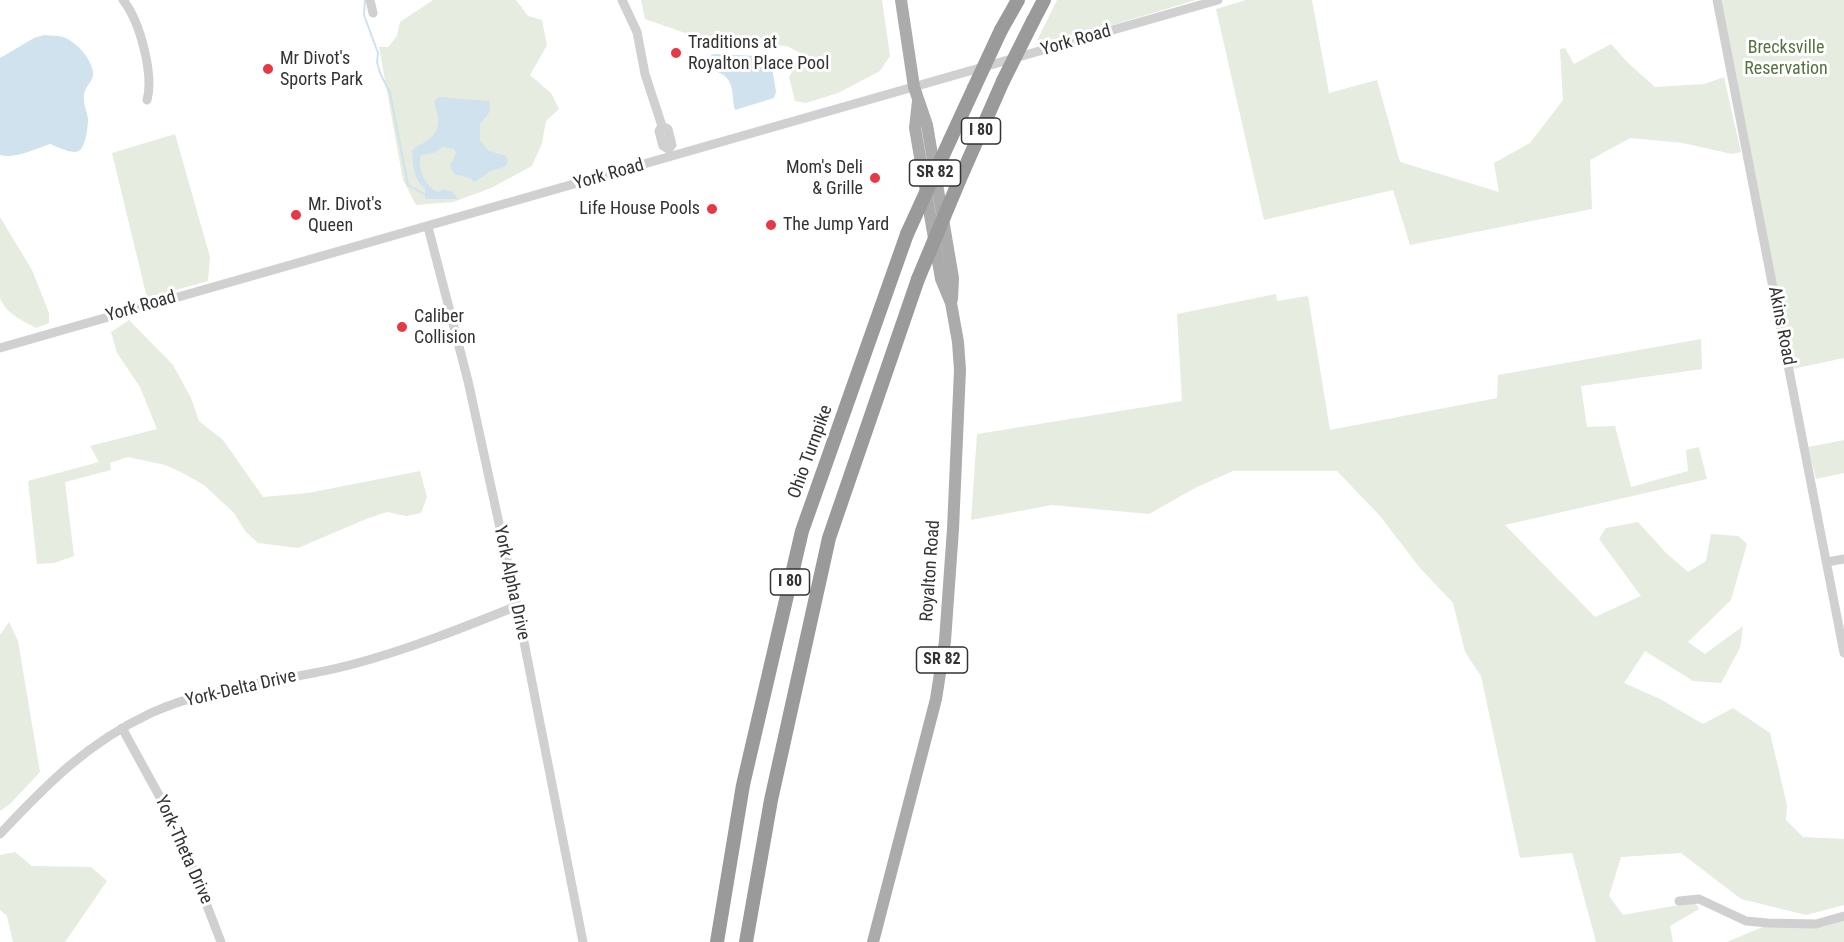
<!DOCTYPE html>
<html>
<head>
<meta charset="utf-8">
<style>
	body { margin:0 }
	canvas { display:block; background:#fff }
</style>
</head>
<body>
<canvas width="1844" height="942"></canvas>
<script>
const ctx = document.querySelector('canvas').getContext('2d');
ctx.lineJoin = 'round';
function paint(path, color) {
  ctx.fillStyle = color;
  ctx.fill(path, 'evenodd');
}
function strokePath(path, color, width, dash) {
  ctx.strokeStyle = color;
  ctx.lineWidth = width;
  ctx.lineCap = dash ? 'butt' : 'round';
  ctx.setLineDash(dash || []);
  ctx.stroke(path);
}
function label(font, color, halo, rows, align = 'center') {
  ctx.font = font + ' "Roboto Condensed",sans-serif';
  ctx.lineWidth = 6;
  ctx.setLineDash([]);
  ctx.textBaseline = 'middle';
  ctx.strokeStyle = halo;
  ctx.fillStyle = color;
  for (const [text, x, y, turn = 0] of rows) {
    ctx.save();
    ctx.translate(x, y);
    ctx.rotate((+turn || 0) * Math.PI / 180);
    ctx.textAlign = isNaN(turn) ? turn : align;
    if (halo) ctx.strokeText(text, 0, 0);
    ctx.fillText(text, 0, 0);
    ctx.restore();
  }
}
paint(new Path2D(`
	M433,0H516L528,16L542,20L547,45L530,75L551,93L559,109L546,121L542,143L532,166L491,188L453,202L416,205L403,180L379,47H388L397,36L400,22Z
	M882,0L890,56L880,71L838,93L806,103L795,101L789,77L802,54L787,46L740,43H701L688,34L645,19L641,0Z
	M1057,0H1196L1106,27L1035,45Z
	M1246,0H1312L1329,93L1377,80L1400,162L1499,192L1494,163L1530,143L1563,100L1560,49L1565,48L1574,64L1611,44L1629,64L1655,87L1704,84L1724,77L1741,152L1732,154L1683,143L1630,138L1590,160L1592,209L1410,245L1393,190L1264,220L1216,9Z
	M1715,0H1844V358L1788,370Z
	M175,134L210,257L208,281L147,298L112,153Z
	M0,217L32,270L49,313V323L36,328C22,320 6,314 0,298Z
	M1276,294L1277,301L1308,296L1330,430L1497,398L1498,375L1701,339L1702,369L1581,386L1587,427L1615,426L1631,487L1688,471L1686,450L1699,447L1707,479L1505,525L1595,617L1641,596L1599,539L1606,528L1638,522L1666,553L1688,572L1706,561L1711,534L1738,536L1747,544L1731,600L1688,642L1705,654L1743,626L1740,648L1721,683L1693,681L1645,651L1624,683L1660,699L1703,724L1733,708L1770,733L1787,805L1786,820L1803,837L1844,839V905L1806,915L1741,899L1681,853L1621,857L1609,896L1623,915L1684,904H1696L1699,909L1670,926L1673,942H1596L1572,853L1520,858L1481,676L1465,652L1453,603L1420,568L1380,516L1337,471H1233L1197,487L1149,514L1052,505L971,520L977,434L1182,401L1177,314Z
	M129,320L173,365L191,398L199,421L223,440L263,497L308,493L420,471L427,497L421,513L406,516L387,512L366,519L298,548L258,543L245,531L234,513L204,485L183,473L165,465L128,457L110,463L111,470L65,482L74,556L54,563L37,564L28,481L99,462L90,446L157,429L140,387L117,353L111,332Z
	M1844,440V473L1816,479L1808,447Z
	M9,622L18,641L40,772L10,804L0,811V635Z
	M15,852L32,866L91,867L107,881L65,942H13L7,916L0,910V855Z
	M1844,920V942H1727L1765,926L1823,927Z`), '#e6ecdf');
paint(new Path2D(`
	M44,35C50,36 57,35 63,37C76,41 94,61 93,75C92,83 84,87 84,96C83,104 87,111 88,119C88,126 86,145 80,150C74,156 56,146 50,144C35,149 16,159 0,155V58L34,38Z
	M715,54L757,56L771,61L776,92L774,98L735,110C732,101 734,90 729,81C722,69 710,76 711,55Z
	M438,97L489,101C492,112 487,117 480,123V141L489,151L506,156L508,160L506,166L489,172L474,182L470,178L454,174L450,165L456,153L454,149L443,147L433,153L421,155C417,168 425,188 439,192L442,189L453,192L458,199H425V188C413,179 413,165 412,151C417,145 423,144 429,139C443,129 438,115 434,102Z`), '#cfe2ee');
strokePath(new Path2D(`
	M365,0L364,15L378,53L377,62L380,73L390,93L408,185L426,195`), '#cfe2ee', 2);
strokePath(new Path2D(`
	M123,0C140,21 154,75 147,100
	M370,0L373,13
	M622,0L637,32L645,74L662,126L659,131L663,146L668,149L672,145L668,129L662,126
	M1717,0L1844,653
	M428,227L468,381L517,606L583,942
	M0,348L1218,0
	M1827,562L1844,559
	M122,728L178,830L221,942
	M0,834C47,784 87,743 151,713C212,685 285,682 350,665C407,650 462,628 517,606
	M1679,901L1699,899L1746,921L1768,923L1816,924L1844,916`), '#d0d0d0', 9);
strokePath(new Path2D(`
	M901,0L914,87L927,125L953,278L952,299
	M873,942L936,699L945,641L953,529L960,370L958,342L951,303L941,279L915,128L918,101`), '#ababab', 12);
strokePath(new Path2D(`
	M1033,21L1044,0
	M1001,30L1018,0
	M950,140L974,88
	M959,181L1003,81
	M717,942L743,785L802,531L907,234
	M746,942L771,800L829,538L918,279`), '#9a9a9a', 14);
strokePath(new Path2D(`
	M1003,81L1033,21
	M974,88L1001,30
	M907,234L950,140
	M918,279L959,181`), '#9a9a9a', 14);
for (const [x, y, r, color] of [
	[676,53,6,"#e63946"],
	[268,69,6,"#e63946"],
	[875,178,6,"#e63946"],
	[712,209,6,"#e63946"],
	[296,215,6,"#e63946"],
	[771,225,6,"#e63946"],
	[402,327,6,"#e63946"]
]) {
  const dot = new Path2D();
  dot.arc(x, y, r, 0, 2 * Math.PI);
  ctx.fillStyle = color;
  ctx.fill(dot);
  strokePath(dot, '#fff', 2);
}
for (const [x, y, w] of [
	[981,131,39],
	[935,173,51],
	[790,582,39],
	[942,660,51]
]) {
  const box = new Path2D();
  box.roundRect(x - w / 2, y - 13, w, 26, 4.5);
  ctx.fillStyle = '#fff';
  ctx.fill(box);
  strokePath(box, '#333', 1.5);
}
label('bold 16px', '#333', null, [
	["I 80",981,131],
	["SR 82",935,173],
	["I 80",790,582],
	["SR 82",942,660]
]);
label('18px', '#333', '#fff', [
	["York Road",1076,41,-16],
	["York Road",609,175,-16],
	["York Road",141,307,-16],
	["Akins Road",1781,326,79],
	["Ohio Turnpike",811,452,-70],
	["Royalton Road",931,571,-86],
	["York Alpha Drive",511,583,78],
	["York-Delta Drive",241,689,-13],
	["York-Theta Drive",183,850,66]
]);
label('18px', '#333', '#fff', [
	["Traditions at",688,43],
	["Royalton Place Pool",688,64],
	["Mr Divot's",280,59],
	["Sports Park",280,80],
	["Mom's Deli",863,168,"right"],
	["& Grille",863,189,"right"],
	["Mr. Divot's",308,205],
	["Queen",308,226],
	["Life House Pools",700,209,"right"],
	["The Jump Yard",783,225],
	["Caliber",414,317],
	["Collision",414,338]
], 'left');
label('18px', '#56703f', '#fff', [
	["Brecksville",1786,48],
	["Reservation",1786,69]
]);
</script>
</body>
</html>
